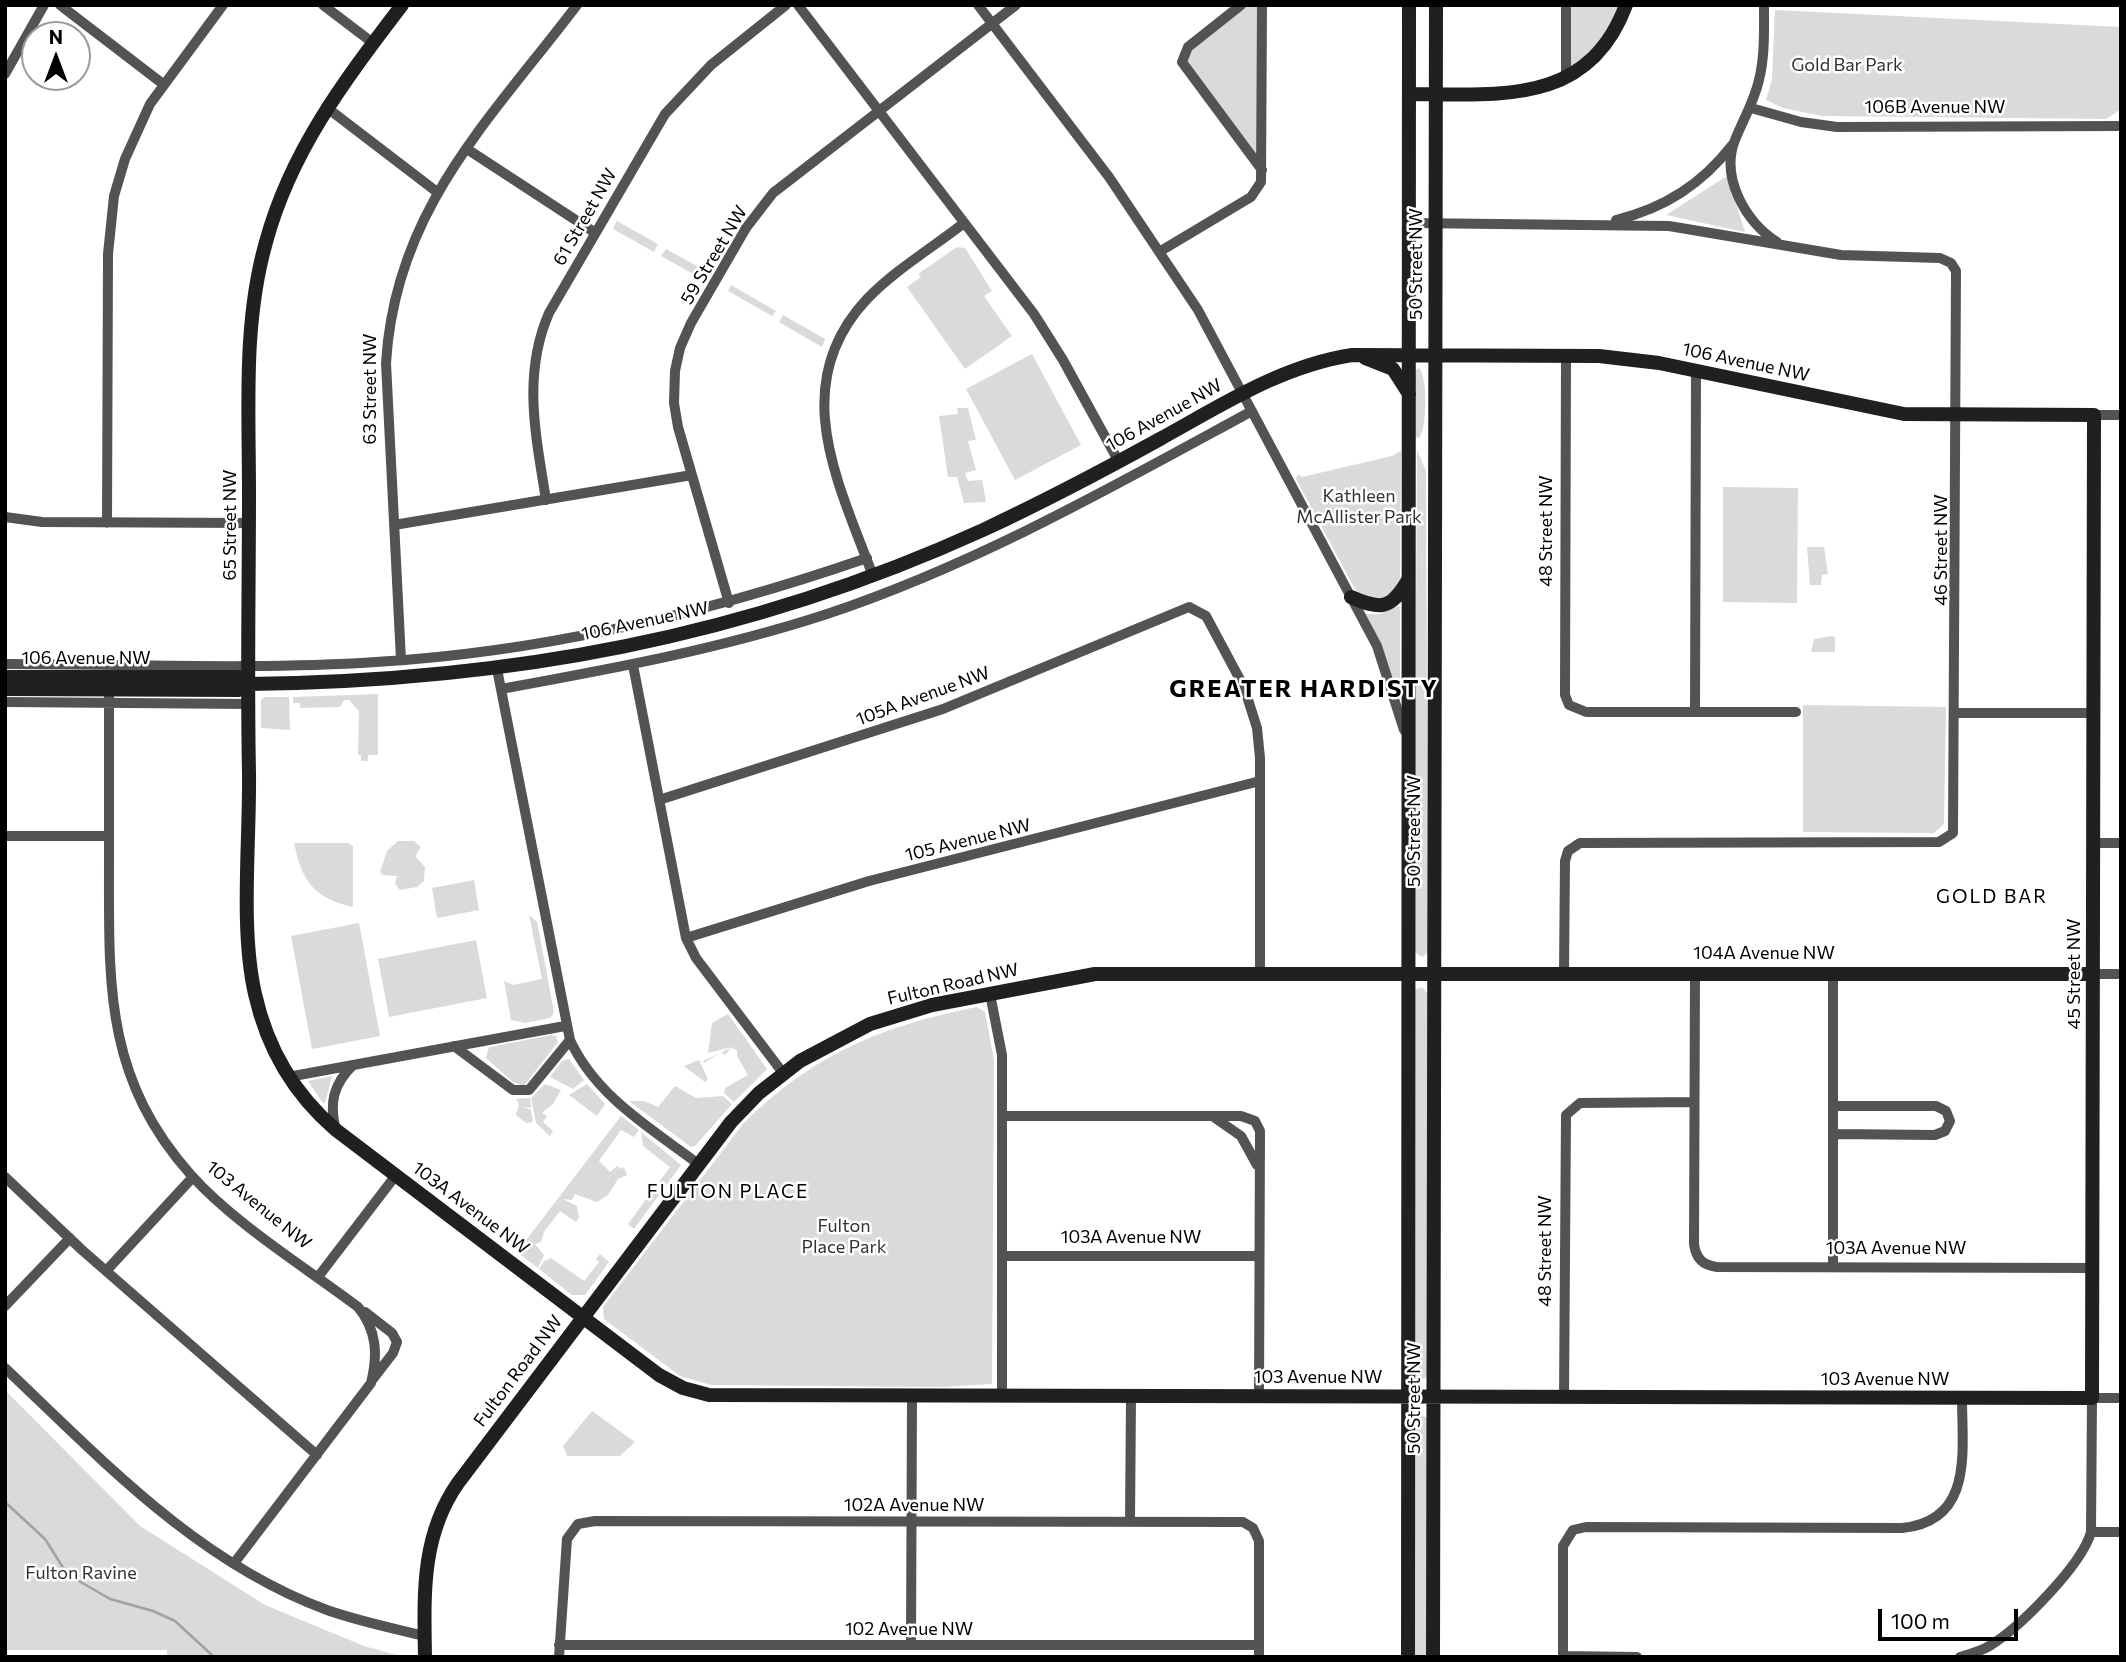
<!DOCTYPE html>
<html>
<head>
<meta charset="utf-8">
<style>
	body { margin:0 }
	#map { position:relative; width:2126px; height:1662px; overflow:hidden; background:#fff; font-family:Commissioner,sans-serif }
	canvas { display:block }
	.frame { position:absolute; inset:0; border:7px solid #000; pointer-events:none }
	.north { position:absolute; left:21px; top:21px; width:70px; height:70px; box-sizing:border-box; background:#fff; border:2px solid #999; border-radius:50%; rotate:0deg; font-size:19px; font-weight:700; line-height:28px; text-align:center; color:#000 }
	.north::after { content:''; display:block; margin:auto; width:24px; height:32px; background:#000; clip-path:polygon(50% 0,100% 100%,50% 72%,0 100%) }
	.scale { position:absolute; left:1878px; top:1609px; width:140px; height:32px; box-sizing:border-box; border:4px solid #000; border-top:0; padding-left:9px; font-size:21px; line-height:24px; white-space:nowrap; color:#000; -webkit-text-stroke:5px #fff; paint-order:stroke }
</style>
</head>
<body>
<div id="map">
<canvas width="2126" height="1662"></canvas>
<div class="frame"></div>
<div class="north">N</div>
<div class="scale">100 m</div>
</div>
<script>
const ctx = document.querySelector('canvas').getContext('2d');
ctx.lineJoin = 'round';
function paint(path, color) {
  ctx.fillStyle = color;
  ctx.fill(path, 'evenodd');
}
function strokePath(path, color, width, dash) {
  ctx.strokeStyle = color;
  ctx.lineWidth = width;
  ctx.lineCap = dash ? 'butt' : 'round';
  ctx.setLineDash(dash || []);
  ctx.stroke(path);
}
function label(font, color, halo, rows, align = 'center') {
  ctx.font = font + ' Commissioner,sans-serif';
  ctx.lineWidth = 5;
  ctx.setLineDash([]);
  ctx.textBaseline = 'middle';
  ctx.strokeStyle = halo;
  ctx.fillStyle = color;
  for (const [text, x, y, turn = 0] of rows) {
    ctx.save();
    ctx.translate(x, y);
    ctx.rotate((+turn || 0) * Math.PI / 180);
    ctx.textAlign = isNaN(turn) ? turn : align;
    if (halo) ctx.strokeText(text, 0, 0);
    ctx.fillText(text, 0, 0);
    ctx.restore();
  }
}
paint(new Path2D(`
	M1241,5H1262V170L1185,71L1183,53Z
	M1566,5H1626L1619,21L1566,78Z
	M1775,10L2121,27V109L2106,119L1822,116L1783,108L1766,100L1772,79Z
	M1727,176L1745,232L1666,215Z
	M617,221L658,244L654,252L613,229Z
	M957,247L965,248L992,291L984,296L1012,336L965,369L907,287L921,277L918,274Z
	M666,249L706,271L702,279L661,256Z
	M731,285L776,311L772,316L728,291Z
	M783,315L825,339L822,347L779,322Z
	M1032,354L1081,445L1015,480L966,389Z
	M1419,368C1428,376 1427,430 1419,438L1415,437V370Z
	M957,408H968L976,440L968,441L976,470L965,473L968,481L982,480L986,502L964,503L957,477H948L939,416L958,414Z
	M1417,450L1426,471L1428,952L1422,957L1414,952Z
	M1401,451L1400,580L1399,587L1382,601L1361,596L1355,589L1296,479L1298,474L1302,477L1392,456Z
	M1723,487L1798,488L1797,603L1723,602Z
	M1807,547H1824L1828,574L1822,575L1821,585H1810Z
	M1398,606L1400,607V698L1364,614H1381Z
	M1831,636L1835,637V652H1811L1814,639Z
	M378,694V755H368V761H361V755H358L359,711L349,700H344L340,707L300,708V703H293V697Z
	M264,697H289L290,730L261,728V700Z
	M1803,705L1946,707L1944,824L1934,833L1803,832Z
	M398,841H414L421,847L415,856L425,867L424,881L417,887L400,890L395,884L397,876L383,875L380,872L387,851Z
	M294,843H348L353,846V907C314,898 302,882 294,843Z
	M474,880L479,910L437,918L432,888Z
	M529,915L537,922L554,1012L550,1018L525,1023L511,1020L504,981L513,985L542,979Z
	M359,923L380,1036L312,1049L291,936Z
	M476,940L487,998L389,1017L378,959Z
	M1422,987L1428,994L1427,1377L1418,1383L1414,1380L1415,990Z
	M977,1007L985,1012L994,1060L992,1384L942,1387L711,1385L680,1376L604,1319L603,1307L743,1124C813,1054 882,1026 977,1007Z
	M728,1014L767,1069L734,1102L724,1093L725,1088L748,1075L737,1056V1050L731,1048L725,1055L721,1052L704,1063L703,1061L732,1047L708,1053L712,1023Z
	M551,1035L556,1036L558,1042L524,1086L513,1082L486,1058L489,1047Z
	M569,1059L584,1080L573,1089L550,1077L562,1061Z
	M699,1060L708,1079L705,1082L684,1066Z
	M332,1076L325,1103H323L308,1081Z
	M545,1084L561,1090L553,1104L542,1113L547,1116L543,1122L553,1131L550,1136L536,1123L531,1098Z
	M587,1084L605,1104L597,1116L569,1095Z
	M675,1086L696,1098L723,1096L732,1104L695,1146L691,1147L629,1101H644L658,1107Z
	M530,1098L531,1108L521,1106L531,1110L533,1122L526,1123L516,1115L519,1104L516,1099Z
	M621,1116L639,1130L634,1137L621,1130L599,1161L610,1172L617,1166L621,1169L624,1167L627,1175L618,1179L608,1195L597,1202L575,1194L572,1200L563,1199L577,1206L579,1218L576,1222L560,1211L544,1232L541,1242L535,1244L544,1255L538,1268L517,1252Z
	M641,1132L681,1165L634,1229L628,1224L670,1167L643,1146Z
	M600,1254L609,1262L585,1295H572L539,1269L544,1261L551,1258L584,1281L599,1262L596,1259Z
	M5,1390L140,1526L265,1605L364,1646L404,1657H167V1650H5Z
	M592,1411L635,1442L620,1456H567L563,1446Z
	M1419,1413L1427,1418V1657H1413V1419Z`), '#dadada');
strokePath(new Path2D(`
	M5,1502L45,1539L67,1574L110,1599L153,1611L175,1621L214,1657`), '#a1a1a1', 2.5);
strokePath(new Path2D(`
	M60,5L163,84
	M323,5L373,43
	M798,5L1034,314L1063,360L1119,462
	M978,5L1109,177L1198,310L1377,646L1404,730
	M1241,5L1188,47L1182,62L1262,170
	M1566,5V78
	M1764,5C1764,30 1765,56 1759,80C1754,102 1743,120 1735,140C1720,178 1746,222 1777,242
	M5,74L44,5
	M326,107L437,192
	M1751,108L1801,122L1837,127L2121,126
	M467,149L594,232
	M1616,220C1665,208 1702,184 1733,144
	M1410,223L1669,226L1841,255L1940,258L1951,263L1956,271L1953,833L1939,842L1580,843L1568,851L1565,861L1564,972
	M1159,252L1251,197L1261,182L1262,5
	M1566,356L1565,695L1569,705L1586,712H1796
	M2094,415H2121
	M546,500C536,436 522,375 549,313L665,114L711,65L786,5
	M5,517L42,522L249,523
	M107,523L108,254L114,196L125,159L150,104L223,5
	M394,525L692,475
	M873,576C839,484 786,385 867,299C895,270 932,248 964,223
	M729,603L678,427L674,403L675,371L680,348L691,323L746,228L773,193L1016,5
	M401,660L386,363C395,210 489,121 577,5
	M5,664C129,664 253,670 376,662C545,652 708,613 867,558
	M109,664C109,730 109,795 109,861C109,984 104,1077 191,1175C235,1224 305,1267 358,1307C377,1330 378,1355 371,1383L235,1562
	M633,665L686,938L696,958L783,1073
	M497,669L570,1040C596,1096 649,1127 697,1163
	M501,689C611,669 720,649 827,614C977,564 1114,486 1252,411
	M5,702L249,704
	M1695,712L1696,371
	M1956,713H2094
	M659,800L943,709L1189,607L1206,616L1244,687L1257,728L1260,758V972
	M5,836H109
	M2093,843H2121
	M686,938L869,881L1260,781
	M1695,972L1694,1244C1696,1258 1702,1265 1717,1267L2092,1268
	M2093,974H2121
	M990,994L1002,1055V1397
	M454,1046L513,1090H529L570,1040
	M288,1077L565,1026
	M1003,1116H1241L1255,1121L1260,1131L1259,1397
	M1215,1118L1241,1136L1257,1165
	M336,1130C329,1104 333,1084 353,1065
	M1833,1134L1935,1135L1945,1131L1950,1121L1946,1111L1936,1106H1833
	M5,1177L82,1250L317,1455
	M1002,1256H1259
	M1833,1267V972
	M106,1271L193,1177
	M318,1277L396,1175
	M5,1306L70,1238
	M365,1312L392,1333L397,1342L393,1353L373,1379
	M5,1368C102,1460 198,1563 327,1610C358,1621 392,1628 424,1636
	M1564,1397L1566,1115L1580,1103L1694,1102
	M1130,1521L1131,1397
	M2091,1532L2092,1398H2121
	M559,1645H1259
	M911,1645L912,1396
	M1563,1656L1637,1657
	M559,1657L567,1539L578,1524L595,1521L1243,1522L1253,1528L1259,1541V1657
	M1563,1657V1546L1573,1530L1586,1527L1902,1528C1974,1521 1962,1451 1962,1398
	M1960,1657C1971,1654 1982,1651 1991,1645C2020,1627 2082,1565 2091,1532H2121`), '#535353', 10);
strokePath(new Path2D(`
	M1410,94C1498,94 1588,107 1626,5
	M1365,358L1393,369L1409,394
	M1351,597C1380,610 1391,610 1408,580
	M5,677H238L249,684
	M5,689L238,690L249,684C508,681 746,638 983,530C1043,502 1102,471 1160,439C1222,405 1281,366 1352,355L1599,356L1659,363L1904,414L2094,415L2092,1398L709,1395L683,1388L659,1375L336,1130C294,1094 267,1048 255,994C240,928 250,842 249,773C247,679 249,585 249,491C249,408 243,323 266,242C291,150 345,80 402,5
	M425,1657C424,1594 421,1536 458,1483L731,1122L759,1093L800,1061L870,1024L932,1005L1095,974H2093
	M1408,1657L1409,5
	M1433,1657L1436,5`), '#202020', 14);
label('18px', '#313131', '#fff', [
	["Gold Bar Park",1847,65],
	["Kathleen",1359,496],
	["McAllister Park",1359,517],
	["Fulton",844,1226],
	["Place Park",844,1247],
	["Fulton Ravine",81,1573]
]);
label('18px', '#000', '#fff', [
	["106B Avenue NW",1935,107],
	["61 Street NW",585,217,-60],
	["59 Street NW",714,255,-59],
	["50 Street NW",1416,264,-90],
	["106 Avenue NW",1746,362,12],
	["63 Street NW",370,389,-90],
	["106 Avenue NW",1164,415,-29],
	["65 Street NW",230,525,-90],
	["48 Street NW",1546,531,-90],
	["46 Street NW",1941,550,-90],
	["106 Avenue NW",645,621,-12],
	["106 Avenue NW",86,658],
	["105A Avenue NW",923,696,-20],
	["50 Street NW",1414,831,-90],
	["105 Avenue NW",968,840,-14],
	["104A Avenue NW",1764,953],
	["45 Street NW",2074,974,-90],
	["Fulton Road NW",953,984,-13],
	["103 Avenue NW",259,1205,39],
	["103A Avenue NW",471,1208,37],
	["103A Avenue NW",1131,1237],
	["103A Avenue NW",1896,1248],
	["48 Street NW",1545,1251,-90],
	["Fulton Road NW",518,1371,-53],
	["103 Avenue NW",1318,1377],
	["103 Avenue NW",1885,1379],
	["50 Street NW",1414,1398,-90],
	["102A Avenue NW",914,1505],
	["102 Avenue NW",909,1629]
]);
ctx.letterSpacing = '2px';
label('19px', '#000', '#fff', [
	["GOLD BAR",1992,897],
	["FULTON PLACE",728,1192]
]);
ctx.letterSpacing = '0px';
ctx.letterSpacing = '2px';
label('bold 24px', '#000', '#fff', [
	["GREATER HARDISTY",1304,689]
]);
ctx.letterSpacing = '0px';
</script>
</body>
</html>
